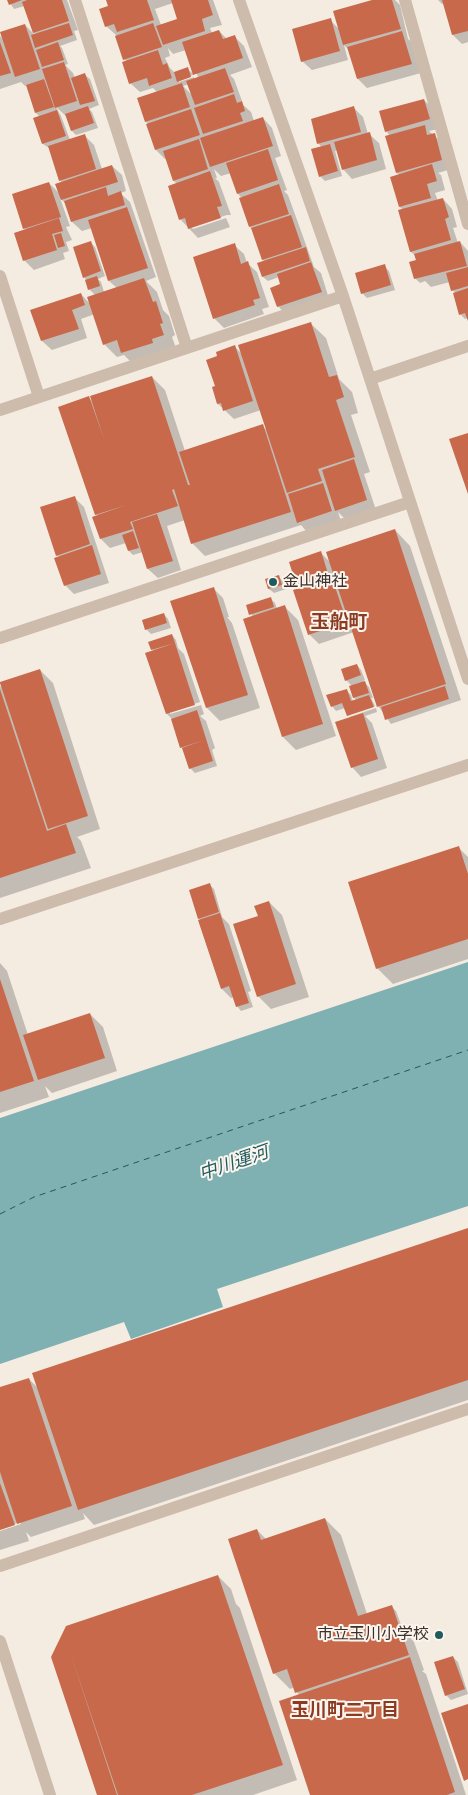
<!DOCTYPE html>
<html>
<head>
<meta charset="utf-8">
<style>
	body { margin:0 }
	canvas { display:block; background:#f4ebe1 }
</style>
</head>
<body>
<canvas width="468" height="1795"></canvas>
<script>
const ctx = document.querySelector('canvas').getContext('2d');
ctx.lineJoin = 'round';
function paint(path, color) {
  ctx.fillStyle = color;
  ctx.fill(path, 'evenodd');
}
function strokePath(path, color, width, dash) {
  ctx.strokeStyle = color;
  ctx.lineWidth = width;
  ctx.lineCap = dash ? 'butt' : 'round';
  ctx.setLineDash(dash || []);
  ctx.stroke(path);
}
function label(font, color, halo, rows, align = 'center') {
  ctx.font = font + ' "Sofia Sans Condensed","Noto Sans JP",sans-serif';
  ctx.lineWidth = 4;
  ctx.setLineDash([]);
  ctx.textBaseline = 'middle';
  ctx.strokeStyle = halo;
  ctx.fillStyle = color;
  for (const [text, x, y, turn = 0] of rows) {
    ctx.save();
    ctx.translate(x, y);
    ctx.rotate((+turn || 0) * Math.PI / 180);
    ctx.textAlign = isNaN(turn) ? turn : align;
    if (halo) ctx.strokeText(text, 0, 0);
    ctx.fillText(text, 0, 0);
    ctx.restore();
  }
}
paint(new Path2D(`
	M468,962V1206L217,1289L223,1307L131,1339L124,1322L0,1364V1118Z`), '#7fb0b2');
paint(new Path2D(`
	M8,0H67L78,30L74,31L77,40L60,46L62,48L68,64L65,65L73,73L75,78L85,75L90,79L99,105L89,109L92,112L98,128L76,135L72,131L67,116H66L56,107L61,116L70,140L84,135L94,145L102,169L112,166L122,175L126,191L120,193L130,202L156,277L146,281L157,292L163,310L169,316L175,335L172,337L176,348L135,366L124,355L117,357L104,344L95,314L81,319L87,338L52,350L42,341L81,294L91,305L95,295L89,289L86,280L84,277L90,242L95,247L105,276L98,279L101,282L104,292L117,288L109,281L92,228L82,231L72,222L66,204L60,198L70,226L66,227L72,240L66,242L69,251L63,253L65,259L34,270L24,260L27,231L24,228L49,183L60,194L62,183L60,180L49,148L43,144L40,117L36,113L27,85L25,86L21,82L0,89V36L4,40L25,25L35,35L25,6L14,9Z
	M107,0H213L222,25L210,28L212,33L219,31L227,39L235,37L244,46L252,67L230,75L234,79L242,101L240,102L251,112L254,121L263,118L272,128L281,156L275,158L287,190L284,191L288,195L314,267L321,273L330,302L287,316L278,306L282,285L279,277L268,281L263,277L265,262L263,260L253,230L250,227L240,198H242L238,194L231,173L221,176L214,169L217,178H215L219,182L231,215H227L191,227L193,229L226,218L230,227L198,238L180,219L177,184L174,181L167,159H165L156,150L148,125L149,124L146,122L139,98L157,92L153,88L140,92L130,83L127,62L124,59L116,35L106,26L110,7ZM173,3L179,20L161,25L155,9ZM168,48L173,54L186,50L194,74H197L198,78L194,79V77L179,82V80L193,75V74L188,69L175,73L170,68L165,58L170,56ZM189,84L192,95L183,86Z
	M376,0H395L400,5L408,39L412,42L421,73L367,88L358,79L350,51L344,45L348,60L312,70L302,61L330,20L339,29Z
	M438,0H468V42L462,44L453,35L444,3L442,4Z
	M424,100L433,109L439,129L429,131L444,144L451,169L438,173L441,175L445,190L435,193L438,201L443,199L452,209L457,227L453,228L458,243L460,242L468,251V318L465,319L460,314L456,293L452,290L450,282L431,287L425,281L420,283L415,278L418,265L416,256L411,252L403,210L400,207L392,177L399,175L397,173L390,136L386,131Z
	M354,108L363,117L368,134H369L379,143L386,169L352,179L343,169L338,150L335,151L342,176L325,181L320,176L322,148L319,144L312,120Z
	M234,245L244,254L247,263L257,272L269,307L262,309L264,314L224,328L214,318Z
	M384,266L389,271L395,290L367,298L362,293Z
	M310,323L326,338L339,379L352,392L358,413L351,415L370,472L364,474L376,510L346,520L338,512L341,521L307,532L301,525L205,556L192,543L185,520L167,526L181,570L158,578L148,569L143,552L133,555L129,551L126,543L110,548L101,539L98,516L96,514L89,398L93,402L152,377L165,390L185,451L262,426L268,431L261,410L234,419L218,404L213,388L217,387L219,357L235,347L243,355Z
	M74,497L84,507L109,583L74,594L65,585L59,557L57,555Z
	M395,530L410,546L461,700L391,724L379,707L354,632L319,644L309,634L301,589L298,587L321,553L331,563Z
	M279,577L283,581L286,589L274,593L269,589L267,580Z
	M213,588L223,598L229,617H227L232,623L260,708L220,721L207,708Z
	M270,598L275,603L277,609L285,607L298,620L336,736L296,750L283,737L245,620L253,617L247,606Z
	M164,614L168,619L171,628L151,634L146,629Z
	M172,635L176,640L178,648L184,654L200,702L170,712V714L201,705L204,714L200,716L206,721L215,748L212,750L217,766L195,773L190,768L185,751L181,747L172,719L167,714L147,654L154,652L149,643Z
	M357,665L361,670L365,680L363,681L369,687L373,698H371L375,706L349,714V716L345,708L336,711L332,706L346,690L351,695L353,702L357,700L354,698L352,686L346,680Z
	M40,670L53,683L100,829L77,837L81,841L91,868L0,898V686L3,689Z
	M376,708L377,712L365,716L372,723L387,768L361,777L352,767L350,718L349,717Z
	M458,847L468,857V959L393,984L377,968Z
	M209,884L214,889L222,917L229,924L251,991L248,992L253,1007L241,1011L237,1006L234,997L231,998L222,989L199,918Z
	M269,902L282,915L309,997L271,1009L258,996L259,916Z
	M0,963L7,971L28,1035L90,1014L103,1027L117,1071L52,1093L45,1086L49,1097L0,1113Z
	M468,1229V1400L94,1525L83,1513L85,1519L31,1537L26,1532L29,1541L0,1550V1531L21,1524L20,1522L0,1529V1389L29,1379L39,1389Z
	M325,1519L341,1535L367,1614L391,1606L396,1611L403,1630L414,1642L424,1670L422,1671L426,1674L466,1795H311L299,1696L295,1687L290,1689L274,1673L257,1530L266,1539Z
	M218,1576L231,1589L236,1604L240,1608L297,1780L253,1795H99L53,1657Z
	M453,1657L458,1662L468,1694L451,1700L446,1695Z`), '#0003');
strokePath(new Path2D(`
	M0,1214L34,1197L468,1050`), '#1f5a5e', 1, [6, 5]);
paint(new Path2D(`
	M7,0H22L9,5Z
	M27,0H62L69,21L33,33L22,2Z
	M106,0H147L154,20L117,32L114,24L105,27L99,9L108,6Z
	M171,0H208L213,15L202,19L205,31L163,45L156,26L177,19Z
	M372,0H392L401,29L343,45L333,11Z
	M442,0H468V31L452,35Z
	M331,18L340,51L301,62L292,29Z
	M69,23L73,35L35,48L31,35Z
	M153,23L162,47L123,60L115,36Z
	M25,24L40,69L15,77L0,32Z
	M219,30L223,39L235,35L243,58L193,75L182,42Z
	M402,31L412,64L357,79L347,47Z
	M0,42L11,73L0,76Z
	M58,42L64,60L42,67L36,50Z
	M158,50L163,65L167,63L172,78L149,86L147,78L129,84L122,62Z
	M64,62L77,101L55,108L42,69Z
	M188,67L191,77L177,82L174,72Z
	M225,68L234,92L195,105L186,81Z
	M85,73L95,101L80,105L71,78Z
	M44,79L54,107L35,113L26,85Z
	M182,83L190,107L145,122L137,98Z
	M234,94L237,103L242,101L245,111L240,113L243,121L203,134L194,108Z
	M424,99L430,119L385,132L379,111Z
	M88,106L94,123L71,131L65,114Z
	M354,106L361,132L317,144L311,119Z
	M191,109L200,135L155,150L146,124Z
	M57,110L66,136L42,144L33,118Z
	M263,117L273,146L210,167L200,138Z
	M425,125L427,135L435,133L442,160L396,173L385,136Z
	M370,132L377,160L342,170L334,142Z
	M85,134L96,169L59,181L48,146Z
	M199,139L208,169L173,181L163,151Z
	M330,144L338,171L319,177L311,149Z
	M268,149L278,180L237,194L226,163Z
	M432,164L437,181L427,184L431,198L399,207L390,177Z
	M112,165L118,182L61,200L55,184Z
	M210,171L222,206L217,207L221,218L188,229L185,218L179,220L168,186Z
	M49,182L61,217L23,229L12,194Z
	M279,184L289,214L249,227L239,198Z
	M106,187L108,196L121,191L125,205L71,222L64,201Z
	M443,198L449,217L445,219L451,240L410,252L398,210Z
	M127,207L148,268L108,281L88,220Z
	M291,215L302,247L262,260L251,228Z
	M59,218L63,231L52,234L57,250L23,261L14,233Z
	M61,233L65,246L58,248L54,235Z
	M91,241L101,271L83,278L73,247Z
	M460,241L467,266L414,279L409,262L416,260L414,254Z
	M235,243L241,264L248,261L260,298L253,300L255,305L213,319L193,257Z
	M306,247L310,261L262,277L257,263Z
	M311,262L322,292L277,307L270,288L280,284L277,274Z
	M385,264L391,285L361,294L355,273Z
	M468,267V286L451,291L446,273Z
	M97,276L100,286L88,290L85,280Z
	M144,278L153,302L156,301L163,323L160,324L164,335L152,339L153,343L121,353L117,340L103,345L87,297Z
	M468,288V321L465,313L459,315L453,293Z
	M81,293L85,305L72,310L79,329L41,341L30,310Z
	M311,322L329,377L337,375L344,397L336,400L355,457L318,469L322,481L287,493L238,345Z
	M235,345L253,401L223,411L221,403L217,404L212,387L215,386L206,360L217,356L216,352Z
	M152,376L188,485H190L179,452L263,424L291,512L191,544L174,489L172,490L178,506L130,522L133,529L100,539L92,517L126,505L95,515L58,407L89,396L104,439L90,396Z
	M468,433V494L449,439Z
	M354,459L367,500L335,511L322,470Z
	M323,483L332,511L297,523L288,494Z
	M75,496L90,544L56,556L40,507Z
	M157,514L173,561L147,569L132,522Z
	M395,529L446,684L377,707L326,552Z
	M133,531L139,548L128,551L122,535Z
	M92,545L101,574L64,586L54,558Z
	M321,551L329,577L297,587L289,562Z
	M279,575L282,585L268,589L265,579Z
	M332,578L347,622L308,635L293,590Z
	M214,587L248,695L206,708L170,601Z
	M271,597L274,607L249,615L246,605Z
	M285,605L323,724L282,737L243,619Z
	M164,613L167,623L145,630L142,620Z
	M172,634L175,643L151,650L148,642Z
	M175,643L195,705L166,714L145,653Z
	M357,664L361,675L345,681L341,669Z
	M40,669L88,816L48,829L0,683V682Z
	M365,681L369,693L353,698L349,686Z
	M445,686L449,699L385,720L381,707Z
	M0,689L47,831L66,824L76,853L0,878Z
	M347,689L351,701L369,695L374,707L347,716L342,703L331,707L326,695Z
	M197,710L213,761L189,769L182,748L204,740L180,748L171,719Z
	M363,713L378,759L351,768L335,722Z
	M459,846L468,874V939L376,969L348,882Z
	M210,883L219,912L198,919L189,890Z
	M269,901L296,984L257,997L233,924L258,916L254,906Z
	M220,913L249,1003L236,1007L229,986L221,989L198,920Z
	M0,979L34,1081L0,1092Z
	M90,1013L105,1058L38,1080L23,1035Z
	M468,1228V1380L78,1510L32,1373Z
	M29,1378L72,1506L17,1524L0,1472V1387Z
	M0,1483L15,1525L0,1530Z
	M325,1518L358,1616L392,1605L409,1655L295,1693L287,1669L273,1674L228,1539L257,1529L261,1540Z
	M218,1575L283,1765L192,1795H118L71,1655L117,1795H97L51,1657L66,1626Z
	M453,1656L465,1689L445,1696L434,1662Z
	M410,1657L455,1792L447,1795H310L279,1701Z
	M468,1704V1779L464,1781L441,1713Z`), '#c8694b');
strokePath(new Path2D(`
	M75,0L187,348
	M239,0L343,296L468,679
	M405,0L468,224
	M0,276L39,397
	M370,379L468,346
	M0,410L343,296
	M0,638L410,502
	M0,1641L50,1795`), '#cdbbac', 12);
strokePath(new Path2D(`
	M0,919L468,765
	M0,1566L468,1409`), '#cdbbac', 12);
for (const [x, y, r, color] of [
	[273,582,5,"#1f5a5e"],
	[439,1635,5,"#1f5a5e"]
]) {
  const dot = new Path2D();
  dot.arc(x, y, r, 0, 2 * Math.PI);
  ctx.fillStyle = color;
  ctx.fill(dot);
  strokePath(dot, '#fbf5ee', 2);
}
label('16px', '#3b302b', '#fbf5ee', [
	["金山神社",283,582],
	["市立玉川小学校",429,1635,"right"]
], 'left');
label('italic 18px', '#1f5a5e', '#fbf5ee', [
	["中川運河",234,1164,-19]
]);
label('bold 18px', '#8c3b22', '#fbf5ee', [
	["玉川町二丁目",345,1711]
]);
label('bold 19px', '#8c3b22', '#fbf5ee', [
	["玉船町",339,623]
]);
</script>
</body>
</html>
